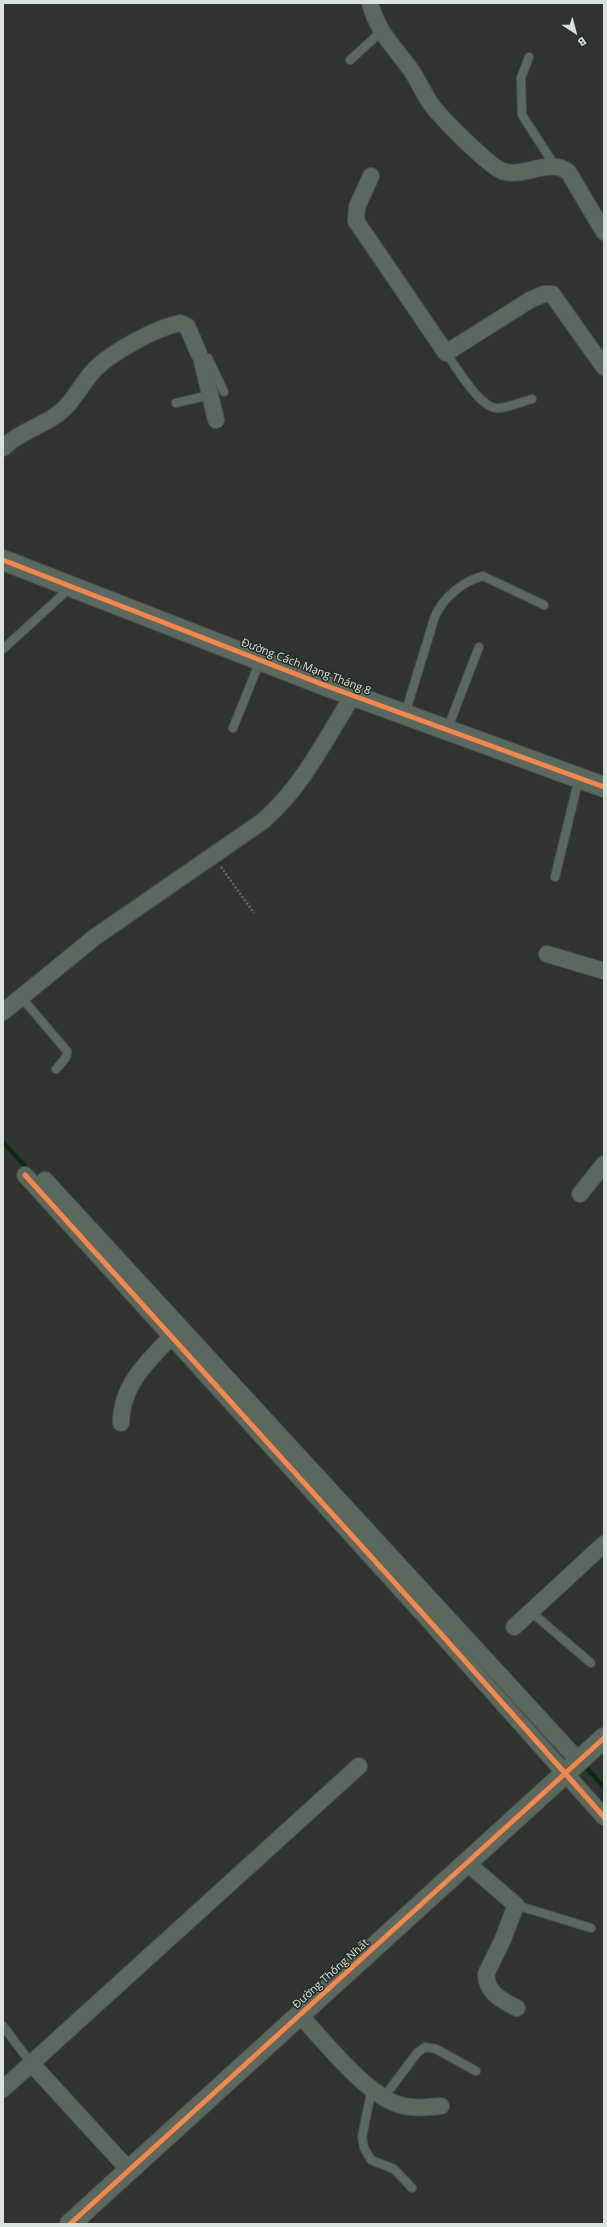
<!DOCTYPE html>
<html>
<head>
<meta charset="utf-8">
<style>
	body { margin:0 }
	#map { position:relative; width:607px; height:2227px; overflow:hidden; background:#2f342f; font-family:"Open Sans",sans-serif }
	canvas { display:block }
	.frame { position:absolute; inset:0; border:4px solid #dae2dc; pointer-events:none }
	.north { position:absolute; left:555px; top:12px; width:40px; height:40px; -webkit-text-stroke:3px #222d24; paint-order:stroke; rotate:144deg; font-size:11px; font-weight:700; line-height:16px; text-align:center; color:#dae2dc }
	.north::after { content:''; display:block; margin:auto; width:14px; height:18px; background:#dae2dc; clip-path:polygon(50% 0,100% 100%,50% 72%,0 100%) }
</style>
</head>
<body>
<div id="map">
<canvas width="607" height="2227"></canvas>
<div class="frame"></div>
<div class="north">B</div>
</div>
<script>
const ctx = document.querySelector('canvas').getContext('2d');
ctx.lineJoin = 'round';
function strokePath(path, color, width, dash) {
  ctx.strokeStyle = color;
  ctx.lineWidth = width;
  ctx.lineCap = dash ? 'butt' : 'round';
  ctx.setLineDash(dash || []);
  ctx.stroke(path);
}
function label(font, color, halo, rows, align = 'center') {
  ctx.font = font + ' "Open Sans",sans-serif';
  ctx.lineWidth = 3;
  ctx.setLineDash([]);
  ctx.textBaseline = 'middle';
  ctx.strokeStyle = halo;
  ctx.fillStyle = color;
  for (const [text, x, y, turn = 0] of rows) {
    ctx.save();
    ctx.translate(x, y);
    ctx.rotate((+turn || 0) * Math.PI / 180);
    ctx.textAlign = isNaN(turn) ? turn : align;
    if (halo) ctx.strokeText(text, 0, 0);
    ctx.fillText(text, 0, 0);
    ctx.restore();
  }
}
strokePath(new Path2D(`
	M3,1142L30,1172
	M582,1763L604,1787`), '#052b13', 4.5);
const service = new Path2D(`
	M529,57L521,78L522,115L555,166
	M350,60L381,32
	M446,353C456,366 481,411 499,408C510,407 521,402 532,399
	M208,358L224,392
	M176,403L210,395
	M3,649L71,587
	M405,714L435,616C443,598 463,581 483,576L544,605
	M233,728L260,661
	M447,730L479,647
	M555,877L579,778
	M21,997L67,1051C68,1058 61,1063 56,1069
	M531,1612L591,1663
	M516,1905L591,1928
	M3,2026L31,2063
	M372,2088L362,2137L364,2148L371,2160L394,2169L412,2188
	M384,2097L417,2053L425,2047L436,2049L476,2071`);
const minor = new Path2D(`
	M370,3C378,33 393,45 411,70C418,80 423,93 431,104C440,117 488,165 502,171C523,179 552,156 569,173L604,232
	M371,176L357,207L356,221L446,353L530,300L544,294H552L604,367
	M202,361L216,420
	M3,448C18,433 37,428 55,416C72,405 81,384 95,369C112,352 156,328 180,323L187,326L199,354
	M547,954L604,971
	M3,1012L95,937L263,821C302,787 326,739 353,695
	M25,1175L433,1625L604,1817
	M45,1180L579,1761
	M580,1194L604,1164
	M121,1423C121,1385 148,1361 172,1336
	M514,1627L604,1544
	M467,1863L516,1905L503,1939L486,1974C487,1994 502,2000 517,2008
	M300,2015C324,2041 369,2099 404,2106C415,2109 429,2107 441,2106
	M31,2063L129,2170
	M3,2089L359,1766`);
const tertiary = new Path2D(`
	M3,560L324,685L604,787
	M70,2224L604,1738`);
strokePath(service, '#4b4f4c', 10);
strokePath(minor, '#4b4f4c', 18);
strokePath(tertiary, '#4b4f4c', 22);
strokePath(new Path2D(`
	M221,867L254,913`), '#5f6a62', 2.5, [2, 2]);
strokePath(service, '#5a685d', 8);
strokePath(minor, '#5a685d', 16);
strokePath(tertiary, '#5a685d', 20);
strokePath(new Path2D(`
	M3,560L324,685L604,787
	M25,1175L433,1625L604,1817
	M70,2224L604,1738`), '#f5874c', 5);
label('11px', '#dae2dc', '#222d24', [
	["Đường Cách Mạng Tháng 8",306,667,21],
	["Đường Thống Nhất",331,1974,-42]
]);
</script>
</body>
</html>
